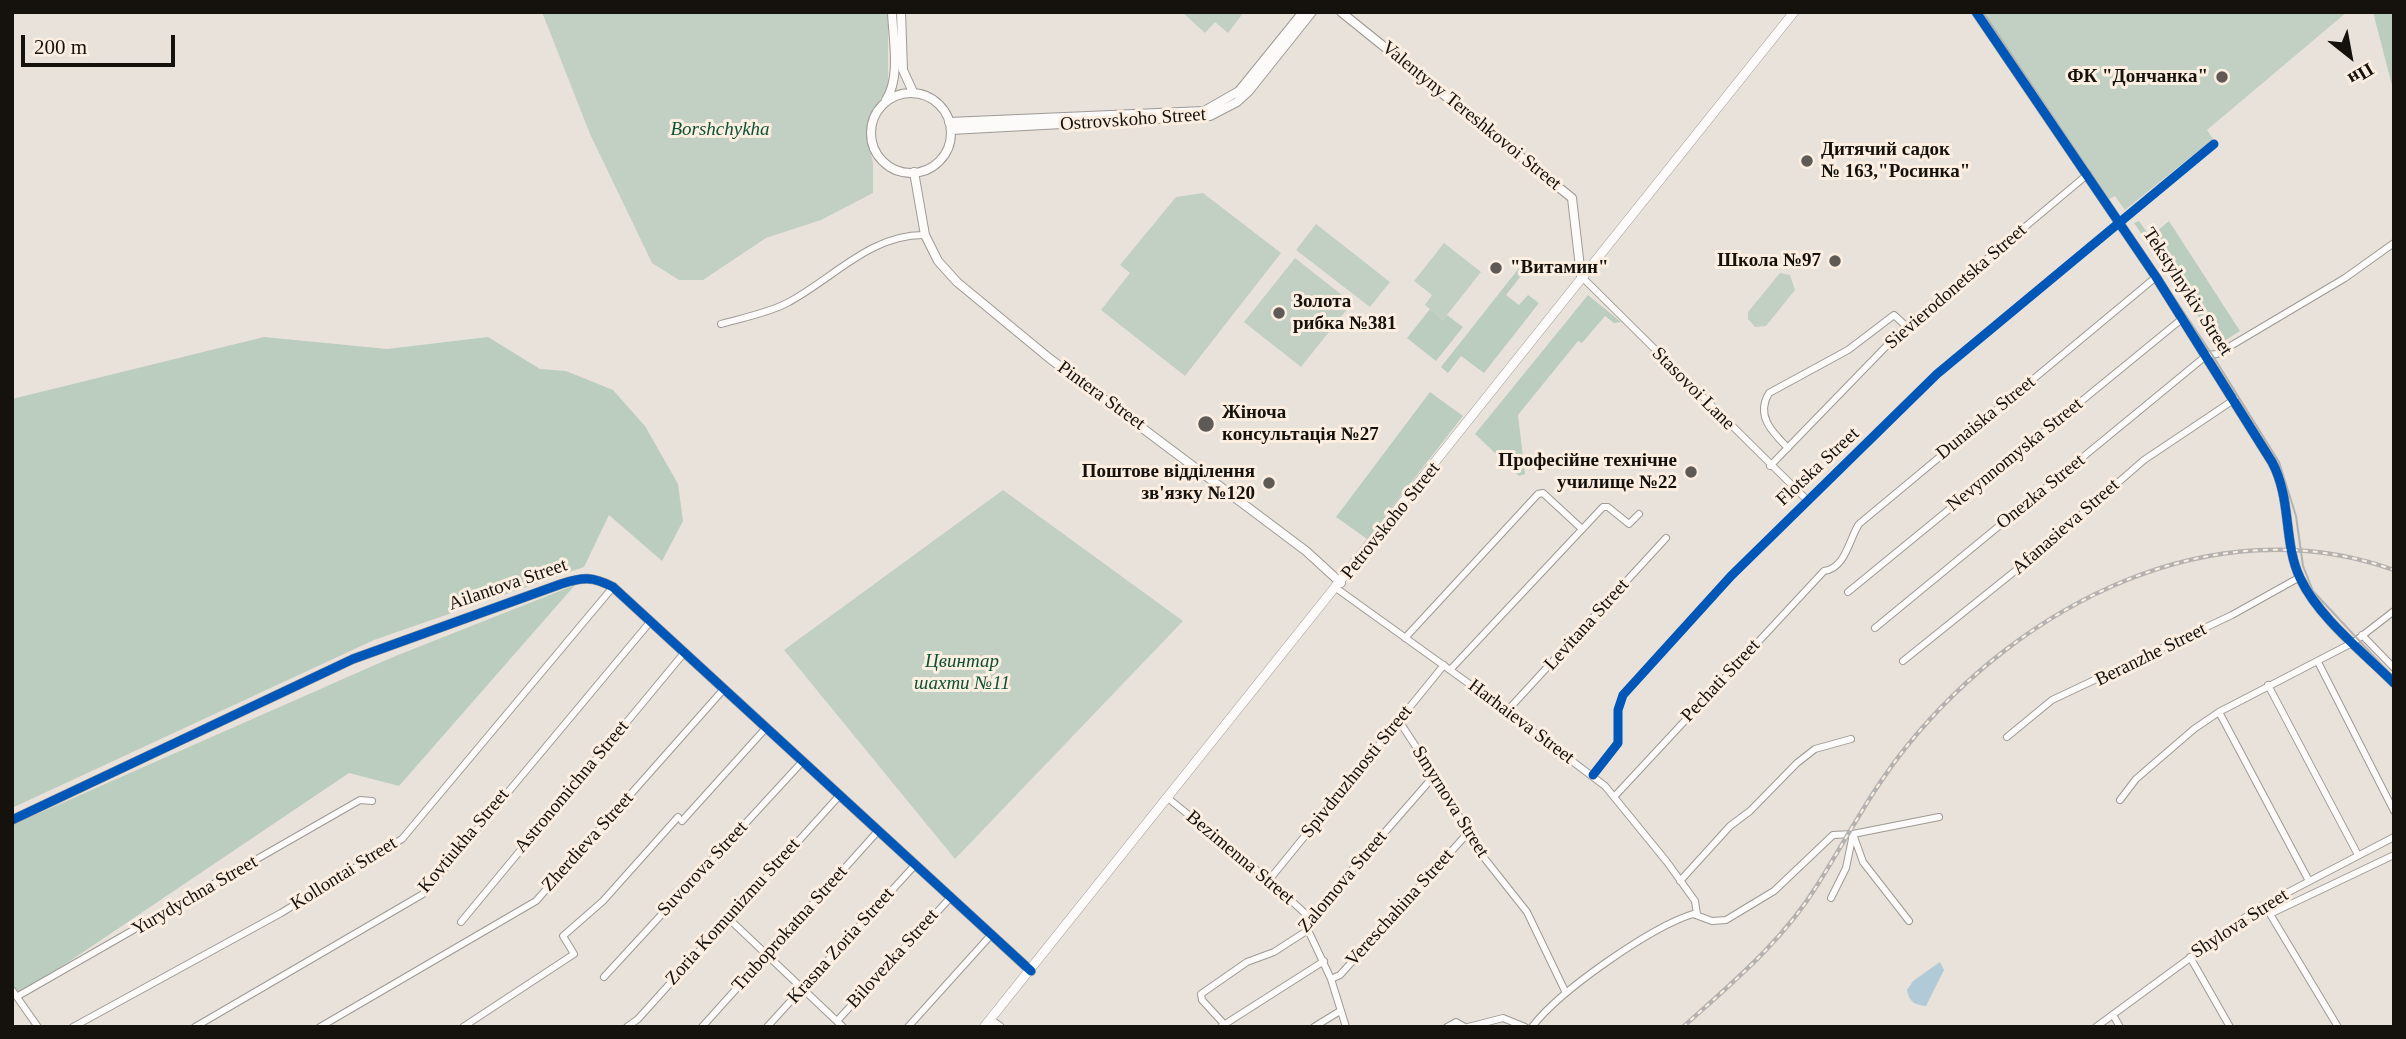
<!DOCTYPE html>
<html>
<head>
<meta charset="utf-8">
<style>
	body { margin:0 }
	#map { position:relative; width:2406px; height:1039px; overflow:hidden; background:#e9e2db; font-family:"Times New Roman",serif }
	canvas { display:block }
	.frame { position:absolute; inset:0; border:14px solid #15110d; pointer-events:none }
	.north { position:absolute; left:2315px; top:21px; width:70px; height:70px; -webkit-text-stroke:5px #fcefe2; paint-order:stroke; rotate:149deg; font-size:19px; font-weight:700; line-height:28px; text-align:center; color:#15110d }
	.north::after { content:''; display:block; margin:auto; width:24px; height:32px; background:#15110d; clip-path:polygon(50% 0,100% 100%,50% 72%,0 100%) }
	.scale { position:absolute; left:21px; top:35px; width:154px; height:32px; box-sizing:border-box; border:4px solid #15110d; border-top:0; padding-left:9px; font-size:21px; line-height:24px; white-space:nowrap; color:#15110d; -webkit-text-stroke:5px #fcefe2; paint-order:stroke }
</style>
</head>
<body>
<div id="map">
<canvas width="2406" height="1039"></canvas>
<div class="frame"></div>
<div class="north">Пн</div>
<div class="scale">200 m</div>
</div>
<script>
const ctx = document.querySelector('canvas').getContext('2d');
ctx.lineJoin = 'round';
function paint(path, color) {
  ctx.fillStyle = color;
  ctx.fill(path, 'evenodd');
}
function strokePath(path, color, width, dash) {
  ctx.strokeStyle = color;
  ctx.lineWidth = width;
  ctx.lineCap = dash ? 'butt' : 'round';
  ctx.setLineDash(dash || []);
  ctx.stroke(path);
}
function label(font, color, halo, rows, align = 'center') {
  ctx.font = font + ' "Times New Roman",serif';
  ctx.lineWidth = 6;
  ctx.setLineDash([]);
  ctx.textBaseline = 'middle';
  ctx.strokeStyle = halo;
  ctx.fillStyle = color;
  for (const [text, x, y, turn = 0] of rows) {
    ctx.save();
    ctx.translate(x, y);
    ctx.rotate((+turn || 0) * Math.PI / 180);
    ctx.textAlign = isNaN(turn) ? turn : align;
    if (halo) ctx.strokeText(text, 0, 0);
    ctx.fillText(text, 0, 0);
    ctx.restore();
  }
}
paint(new Path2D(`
	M542,12H888V89L873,110L866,129L873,163V193L821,220L766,238L703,280H679L652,263L590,134Z
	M1182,12H1244L1228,33L1215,22L1205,33Z
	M1976,12H2347L2207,130L2213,139L2125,210L2115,196L2105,201Z
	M1203,193L1281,253L1185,376L1101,310L1130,273L1120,265L1176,197Z
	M1316,224L1390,282L1370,307L1296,250Z
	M1444,243L1481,272L1443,320L1425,305L1432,295L1414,281Z
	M1295,258L1352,303L1301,367L1244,322Z
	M1780,273L1790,275L1795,290L1766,326L1755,327L1748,319V312Z
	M1003,490L1183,621L955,859L784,650Z`), '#c1d0c3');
paint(new Path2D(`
	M2373,12H2394V93Z
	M2139,221L2150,237L2169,221L2240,331L2218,345L2134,223Z
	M1523,263L1528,267L1506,295L1519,305L1528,295L1539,303L1484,373L1461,356L1448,373L1441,367Z
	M1588,295L1621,322L1614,323L1605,316L1582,343L1578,341L1518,415L1525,474L1519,476L1475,434Z
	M1430,309L1443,320L1447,315L1463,327L1436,361L1407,338Z
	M264,337L387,349L488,337L540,369L566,371L613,390L645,426L678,484L683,521L662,561L609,515L584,567L374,640L12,808V399Z
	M1430,392L1463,416L1367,539L1336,517Z
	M575,585L399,786L349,773L12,1000V825L393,657Z`), '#bbcdbe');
paint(new Path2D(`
	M1940,962L1944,970L1926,1006C1915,1005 1909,1002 1907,990L1913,981Z`), '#b1cad8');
const minor = new Path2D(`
	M1581,276L1807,500
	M721,324C742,318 768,313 787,303C833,279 870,234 925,235
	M1788,448C1773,433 1755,416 1769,393L1848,350L1894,315L1906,326
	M1770,466L1901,331L2088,174
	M1336,588L1482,693L1605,786L1667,862L1695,901L1697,914
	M1848,592L2183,318
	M1875,628L2207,355L2217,354L2345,278L2394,243
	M2362,635L2394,668
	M1405,638L1538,494L1543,493L1582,529
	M1903,661L2030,559L2144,460L2235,399
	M2318,662L2394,811
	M1450,670L1603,507H1608L1629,524L1639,514
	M2268,685L2358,855
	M1507,711L1666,538
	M2219,712L2309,881
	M1399,721L1455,806L1466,835L1527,912L1565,991
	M2007,737L2052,700L2232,615L2300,577
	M1593,775L1618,743V710L1623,695L1731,576L1937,374L2214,144
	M1614,797L1824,571C1846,568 1849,539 1859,524L2156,277
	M1169,799L1269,880L1310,918
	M2120,800L2136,779L2194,729L2219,712L2354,642L2394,611
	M682,821L765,729
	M1269,880L1444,665
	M1680,881L1730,826L1750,811L1797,763L1815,749L1851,739
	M727,917L843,1027
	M1909,921L1863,862L1853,834L1939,817
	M461,922L684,653
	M1308,930L1331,979L1346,1027
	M2190,957L2230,1027
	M604,977L802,762
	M1331,979L1340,975L1466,835
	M12,990L38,1027
	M18,996L360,800L372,801
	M2113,1015L2120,1027
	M837,1021L950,898
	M1224,1024L1202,1000L1201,994L1247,962L1274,952L1308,930L1310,918L1433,777
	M1222,1026L1324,961
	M73,1027L281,913L402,839L613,587
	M195,1027L423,894L650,622
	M320,1027L536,901L723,690
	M463,1027L574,954L563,936L603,901L678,817
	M627,1027L638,1019L839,796
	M702,1027L878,831
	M767,1027L915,865
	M908,1027L991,935
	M1314,1027L1340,1011
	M1447,1027L1456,1022L1465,1027
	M1468,1027L1503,1018L1525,1027
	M1532,1027C1559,991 1651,927 1693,914L1712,921L1726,920L1774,891L1833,835L1853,834L1846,868L1831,898
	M2096,1027L2258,908L2394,837
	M2338,1027L2270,914L2394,855`);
const tertiary = new Path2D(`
	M901,12L903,70L913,92
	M1341,12L1572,198L1581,276
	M1976,12L2156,277L2272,462C2292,499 2283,542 2300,578C2319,618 2363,652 2394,683
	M871 133a40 40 0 1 1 80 0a40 40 0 1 1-80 0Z
	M886,100C901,77 893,39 892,12
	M949,122L1204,111L1239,91L1303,12
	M951,130L1210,116L1237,102L1249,91L1312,12
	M914,172L925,235L938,261L957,282L1049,358L1306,551L1341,583
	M12,820L353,659L561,584C583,577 592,576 613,587L1031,971
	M990,1020L1000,1027`);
const secondary = new Path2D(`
	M984,1027L1794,12`);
strokePath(minor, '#9e9994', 8);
strokePath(tertiary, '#9e9994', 10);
strokePath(secondary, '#9e9994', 10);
strokePath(minor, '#fcfbfa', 6);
strokePath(tertiary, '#fcfbfa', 8);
strokePath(secondary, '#fcfbfa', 9);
strokePath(new Path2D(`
	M1983,12L2213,356L2279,462L2296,516L2303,566L2313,591L2394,678`), '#b4b2b0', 2);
const rail = new Path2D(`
	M1683,1027C1732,983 1783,941 1818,884C1847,838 1872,789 1907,746C2021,605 2212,505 2394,570`);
strokePath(rail, '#b4b2b0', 4.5);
strokePath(rail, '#fcefe2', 2, [5]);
strokePath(new Path2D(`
	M1976,12L2156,277L2272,462C2292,499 2283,542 2300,578C2319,618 2363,652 2394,683
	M1593,775L1618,743V710L1623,695L1731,576L1937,374L2214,144
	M12,820L353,659L561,584C583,577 592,576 613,587L1031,971`), '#0057b8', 9);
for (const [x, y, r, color] of [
	[2222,77,7,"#5f5a55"],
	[1807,161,7,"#5f5a55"],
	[1835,261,7,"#5f5a55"],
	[1496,268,7,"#5f5a55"],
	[1279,313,7,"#5f5a55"],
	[1206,424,9,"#5f5a55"],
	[1691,472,7,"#5f5a55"],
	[1269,483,7,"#5f5a55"]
]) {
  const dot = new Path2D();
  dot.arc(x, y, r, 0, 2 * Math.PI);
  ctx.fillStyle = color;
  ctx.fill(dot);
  strokePath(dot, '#fcefe2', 2.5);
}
label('bold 19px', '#15110d', '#fcefe2', [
	["ФК \"Дончанка\"",2208,77],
	["Дитячий садок",1821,150,"left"],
	["№ 163,\"Росинка\"",1821,172,"left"],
	["Школа №97",1821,261],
	["\"Витамин\"",1510,268,"left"],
	["Золота",1293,302,"left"],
	["рибка №381",1293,324,"left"],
	["Жіноча",1222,413,"left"],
	["консультація №27",1222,435,"left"],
	["Професійне технічне",1677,461],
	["училище №22",1677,483],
	["Поштове відділення",1255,472],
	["зв'язку №120",1255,494]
], 'right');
label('19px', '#15110d', '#fcefe2', [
	["Valentyny Tereshkovoi Street",1471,116,39],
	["Ostrovskoho Street",1133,120,-4],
	["Sievierodonetska Street",1956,287,-41],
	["Tekstylnykiv Street",2187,292,57],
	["Stasovoi Lane",1693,389,45],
	["Pintera Street",1101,396,36],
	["Dunaiska Street",1986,418,-39],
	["Nevynnomyska Street",2015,455,-39],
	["Flotska Street",1818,467,-43],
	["Onezka Street",2041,492,-39],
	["Petrovskoho Street",1391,521,-51],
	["Afanasieva Street",2066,527,-41],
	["Ailantova Street",508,585,-19],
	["Levitana Street",1587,625,-48],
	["Beranzhe Street",2151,655,-26],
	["Pechati Street",1721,681,-47],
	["Harhaieva Street",1521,722,37],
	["Spivdruzhnosti Street",1357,772,-51],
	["Astronomichna Street",572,787,-50],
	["Smyrnova Street",1450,802,58],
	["Kovtiukha Street",464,841,-50],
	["Zherdieva Street",588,842,-48],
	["Bezimenna Street",1240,858,40],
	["Suvorova Street",703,869,-47],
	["Kollontai Street",344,874,-32],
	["Zalomova Street",1343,882,-50],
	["Yurydychna Street",195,896,-30],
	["Vereschahina Street",1400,908,-48],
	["Zoria Komunizmu Street",733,912,-48],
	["Shylova Street",2240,924,-33],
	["Truboprokatna Street",790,929,-48],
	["Krasna Zoria Street",841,946,-48],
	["Bilovezka Street",893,959,-48]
]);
label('italic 19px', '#0a5135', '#fcefe2', [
	["Borshchykha",720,130],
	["Цвинтар",962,662],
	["шахти №11",962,684]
]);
</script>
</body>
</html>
